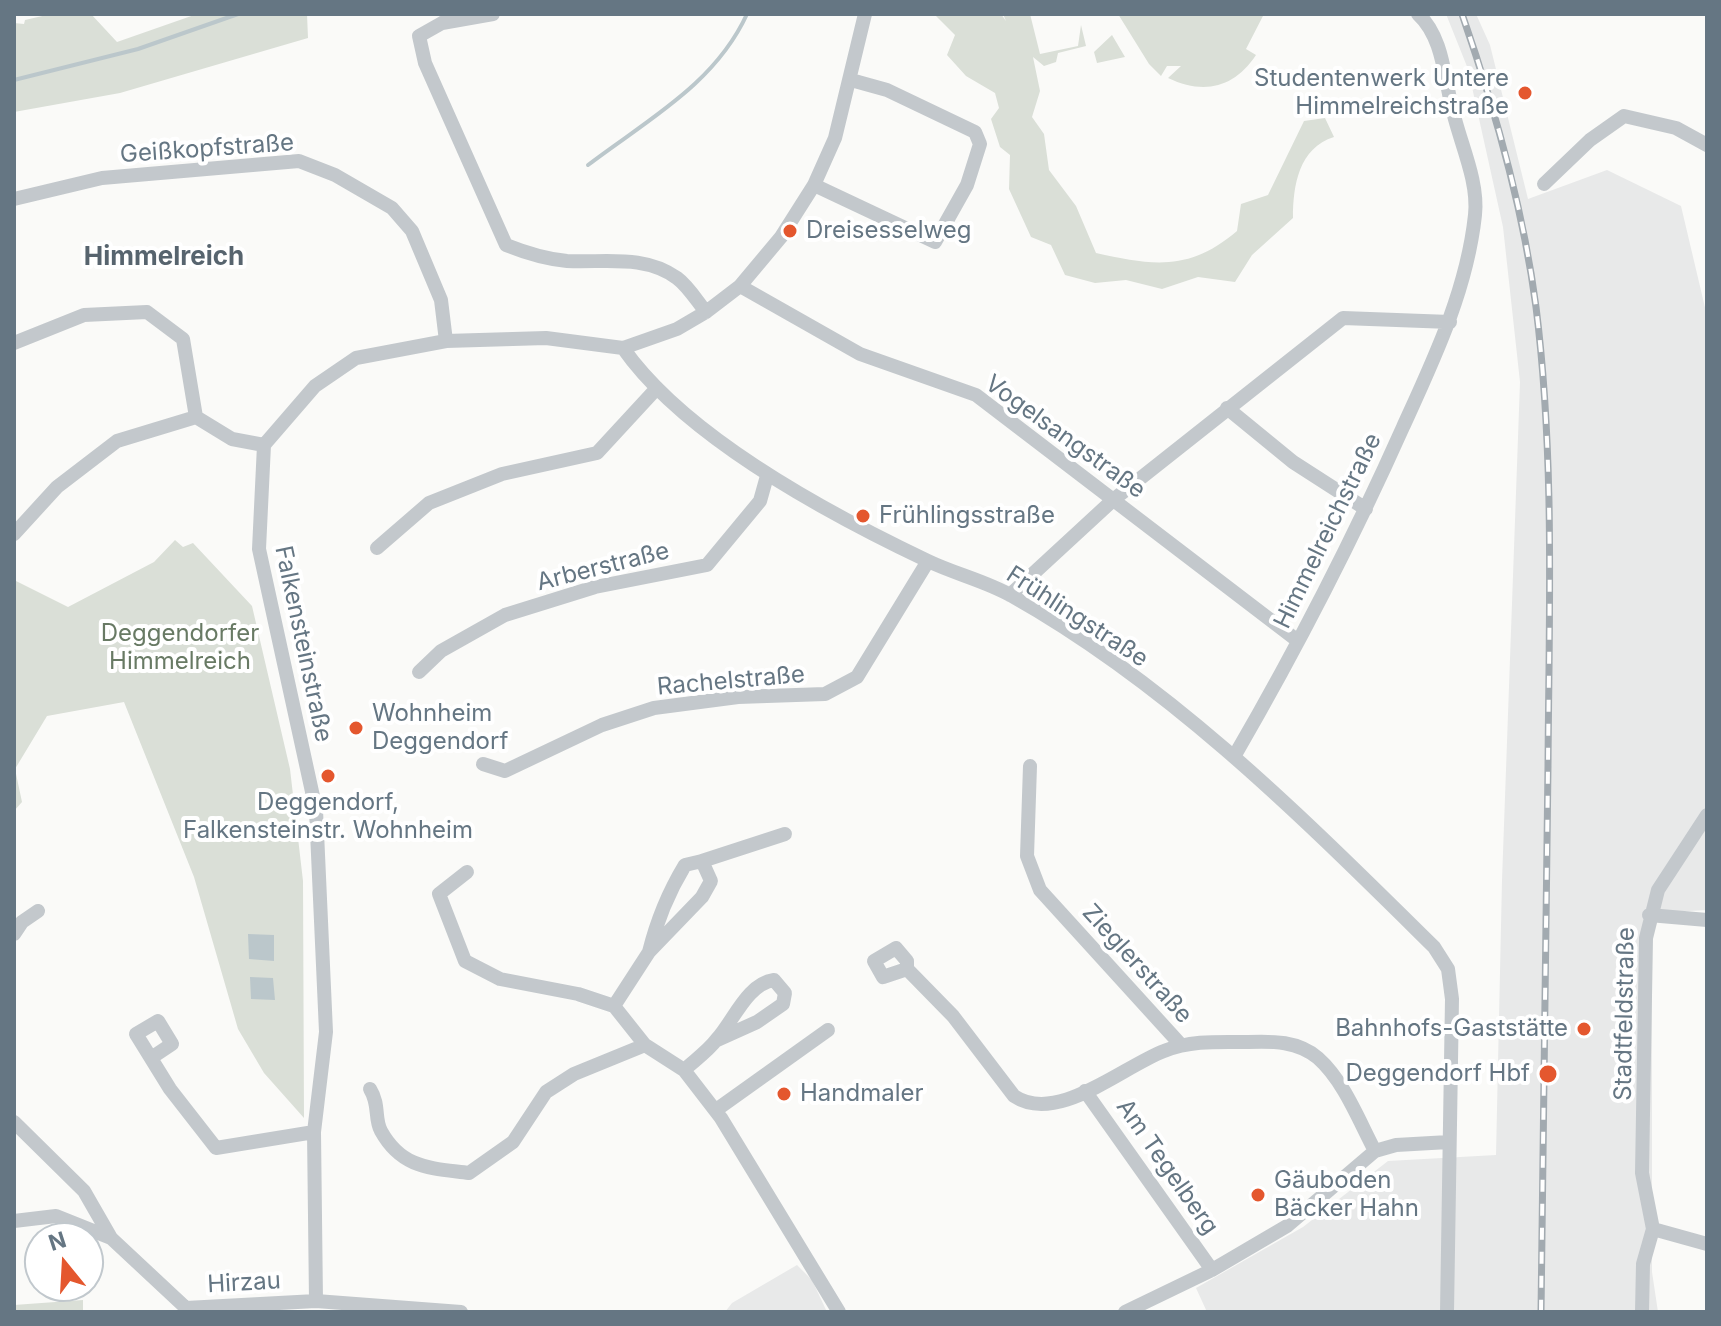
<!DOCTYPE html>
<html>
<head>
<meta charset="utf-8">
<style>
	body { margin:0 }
	#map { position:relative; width:1721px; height:1326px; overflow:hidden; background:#fafaf8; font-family:Inter,sans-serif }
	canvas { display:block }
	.frame { position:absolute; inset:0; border:16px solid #657683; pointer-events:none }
	.north { position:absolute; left:24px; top:1222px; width:80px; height:80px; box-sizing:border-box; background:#fff; border:2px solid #c1c8cd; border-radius:50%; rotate:342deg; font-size:22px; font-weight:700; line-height:32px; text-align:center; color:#657683 }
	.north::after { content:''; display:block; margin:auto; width:28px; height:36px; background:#e4572e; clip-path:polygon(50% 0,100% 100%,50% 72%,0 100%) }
</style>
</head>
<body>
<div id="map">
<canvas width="1721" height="1326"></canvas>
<div class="frame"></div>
<div class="north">N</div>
</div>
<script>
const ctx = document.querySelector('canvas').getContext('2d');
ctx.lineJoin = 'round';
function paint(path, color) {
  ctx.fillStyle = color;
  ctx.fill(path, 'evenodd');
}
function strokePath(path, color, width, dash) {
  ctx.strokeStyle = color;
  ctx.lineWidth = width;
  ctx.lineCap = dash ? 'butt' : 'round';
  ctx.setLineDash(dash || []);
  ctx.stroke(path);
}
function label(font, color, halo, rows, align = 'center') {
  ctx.font = font + ' Inter,sans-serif';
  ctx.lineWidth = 8;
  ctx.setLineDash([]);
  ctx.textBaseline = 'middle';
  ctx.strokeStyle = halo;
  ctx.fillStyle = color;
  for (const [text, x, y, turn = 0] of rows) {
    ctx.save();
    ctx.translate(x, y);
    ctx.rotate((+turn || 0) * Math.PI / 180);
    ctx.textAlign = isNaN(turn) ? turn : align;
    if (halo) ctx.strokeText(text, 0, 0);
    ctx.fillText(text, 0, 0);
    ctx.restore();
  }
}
paint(new Path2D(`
	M1446,14H1476L1490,45L1528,199L1607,170L1681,206L1707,316V910L1652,913V1272L1658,1312H1207L1196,1288L1303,1227L1388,1161L1496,1155L1502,880L1520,382L1503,227L1468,69Z
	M797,1265L812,1280L827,1312H725L732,1303Z`), '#e8e9e9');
paint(new Path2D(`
	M51,14H91L117,42L197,14H307L308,38L120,93L14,112V23L24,24L25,20Z
	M934,14H1001L1006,21L1003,14H1030L1040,54L1078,46L1081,25L1086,46L1058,53L1056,62L1044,66L1033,57L1040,91L1032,117L1044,134L1049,170L1076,206L1096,253C1154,266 1190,271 1237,231L1241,204L1268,195L1304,121L1325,118L1334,137C1299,148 1293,185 1293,218L1252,255L1235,282L1198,277L1162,289L1126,280L1095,283L1065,275L1051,245L1031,237L1009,189L1010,155L1000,147L991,119L999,108L995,93L966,76L947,55L955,35Z
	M1118,14H1264L1246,49L1256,55C1234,88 1204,95 1168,78L1181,66H1167L1161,76L1149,64Z
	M1112,35L1125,57L1097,63L1094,52Z
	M175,540L183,547L193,543L252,606L290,769L303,881L304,1118L264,1073L238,1029L194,877L124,702L47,716L15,769L22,802L14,811V580L68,607L154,562Z
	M83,1300V1312H14V1305Z`), '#dadfd7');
paint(new Path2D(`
	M248,934L274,935V961L249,959Z
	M250,977L273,978L275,1000L251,999Z`), '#bbc7cb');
strokePath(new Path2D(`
	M14,80L138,49L238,14
	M588,165C647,120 715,84 747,14`), '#bbc7cb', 4);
strokePath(new Path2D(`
	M493,14L442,23L419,36L425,63L506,245C526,253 545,259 567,261C604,263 644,254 677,278C688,286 697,301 706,312
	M1544,184L1590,140L1624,116L1676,128L1707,145
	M814,185L935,242L967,185L980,144L975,132L887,90L851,80
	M14,199L102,178L299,161L335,175L392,208L412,231L441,300L446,341
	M740,286L860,354L976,395L1298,641
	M14,343L84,315L147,312L183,339L196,417
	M623,348C686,438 829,514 928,561C955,574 986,581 1012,596C1172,686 1304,819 1434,947L1448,969L1452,999L1447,1312
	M1227,408L1293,462L1366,509
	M14,534L57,487L117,441L196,417L232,439L264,445
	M377,548L429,503L502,474L597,453L657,388
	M1010,595L1113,500L1343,318L1450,322
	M419,672L441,651L505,615L595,587L707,565L760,501L767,476
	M1235,755C1297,648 1353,539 1403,427C1434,359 1467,290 1475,215C1479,179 1458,139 1451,103C1444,74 1442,36 1418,14
	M483,764L505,771L602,725L654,708L738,697L825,694L857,677L928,561
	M1030,766L1027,856L1040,890L1181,1045
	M702,861L785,834
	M467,872L439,894L465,961L500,979L578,994L614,1006L645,1045L684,1070L721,1118L839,1312
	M1649,915L1707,920
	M14,934L22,922L38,911
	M907,969L883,977L874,961L896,948L907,961V969L953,1016L1014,1096C1057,1125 1122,1067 1164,1051C1191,1040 1220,1042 1248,1042C1273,1041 1298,1041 1318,1058C1344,1081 1359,1121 1375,1151
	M614,1006L649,952L702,897L711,881L702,861L685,865C668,893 657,920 649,952
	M151,1058L172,1044L158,1021L136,1034L170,1089L216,1148L314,1132
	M684,1070C695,1060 708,1051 717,1039C734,1020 747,984 774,980L785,993L783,1004L757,1022L717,1040
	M370,1089C380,1105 374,1118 381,1131C402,1169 431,1168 469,1173L513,1142L546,1092L574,1074L645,1045
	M1085,1091L1212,1270
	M716,1110L828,1030
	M14,1122L84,1191L111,1238
	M14,1221L56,1216L111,1238L186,1308L316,1301L461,1312
	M1653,1229L1707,1244
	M316,1301L314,1132L326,1032L316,810L259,549L264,445L315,386L356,358L446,341L546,338L623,348L677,329L706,312L740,286L781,237L814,185L835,138L865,14
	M1125,1312L1212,1270L1287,1226L1375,1151L1396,1145L1449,1142
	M1642,1312L1643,1264L1653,1229L1642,1173L1646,938L1658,890L1707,815`), '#c3c8cc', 14);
const rail = new Path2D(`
	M1462,14C1495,109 1523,207 1536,307C1555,459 1549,613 1548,766C1546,948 1543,1130 1541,1312`);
strokePath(rail, '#a2aab0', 7);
strokePath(rail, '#fff', 4, [12]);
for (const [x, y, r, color] of [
	[1525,93,8,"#e4572e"],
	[790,231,8,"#e4572e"],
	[863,516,8,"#e4572e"],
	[356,728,8,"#e4572e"],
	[328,776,8,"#e4572e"],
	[1584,1029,8,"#e4572e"],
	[1548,1074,10,"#e4572e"],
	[784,1094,8,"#e4572e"],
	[1258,1195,8,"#e4572e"]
]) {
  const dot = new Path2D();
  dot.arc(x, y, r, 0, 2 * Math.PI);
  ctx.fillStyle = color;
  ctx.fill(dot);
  strokePath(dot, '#fff', 3);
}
label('24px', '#657683', '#fff', [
	["Studentenwerk Untere",1509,79,"right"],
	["Himmelreichstraße",1509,107,"right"],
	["Dreisesselweg",806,231],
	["Frühlingsstraße",879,516],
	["Wohnheim",372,714],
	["Deggendorf",372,742],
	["Deggendorf,",328,803,"center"],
	["Falkensteinstr. Wohnheim",328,831,"center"],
	["Bahnhofs-Gaststätte",1568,1029,"right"],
	["Deggendorf Hbf",1530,1074,"right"],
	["Handmaler",800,1094],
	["Gäuboden",1274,1181],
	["Bäcker Hahn",1274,1209]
], 'left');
label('24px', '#657683', '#fff', [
	["Geißkopfstraße",207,149,-4],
	["Vogelsangstraße",1065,437,36],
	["Himmelreichstraße",1328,531,-64],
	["Arberstraße",603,567,-14],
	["Frühlingstraße",1077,617,33],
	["Falkensteinstraße",303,644,78],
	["Rachelstraße",731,681,-5],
	["Zieglerstraße",1137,964,48],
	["Stadtfeldstraße",1625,1014,-89],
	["Am Tegelberg",1167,1167,55],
	["Hirzau",244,1283,-3]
]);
label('24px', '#687a64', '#fff', [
	["Deggendorfer",180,634],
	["Himmelreich",180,662]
]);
label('bold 26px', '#57646e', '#fff', [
	["Himmelreich",164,257]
]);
</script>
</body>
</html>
